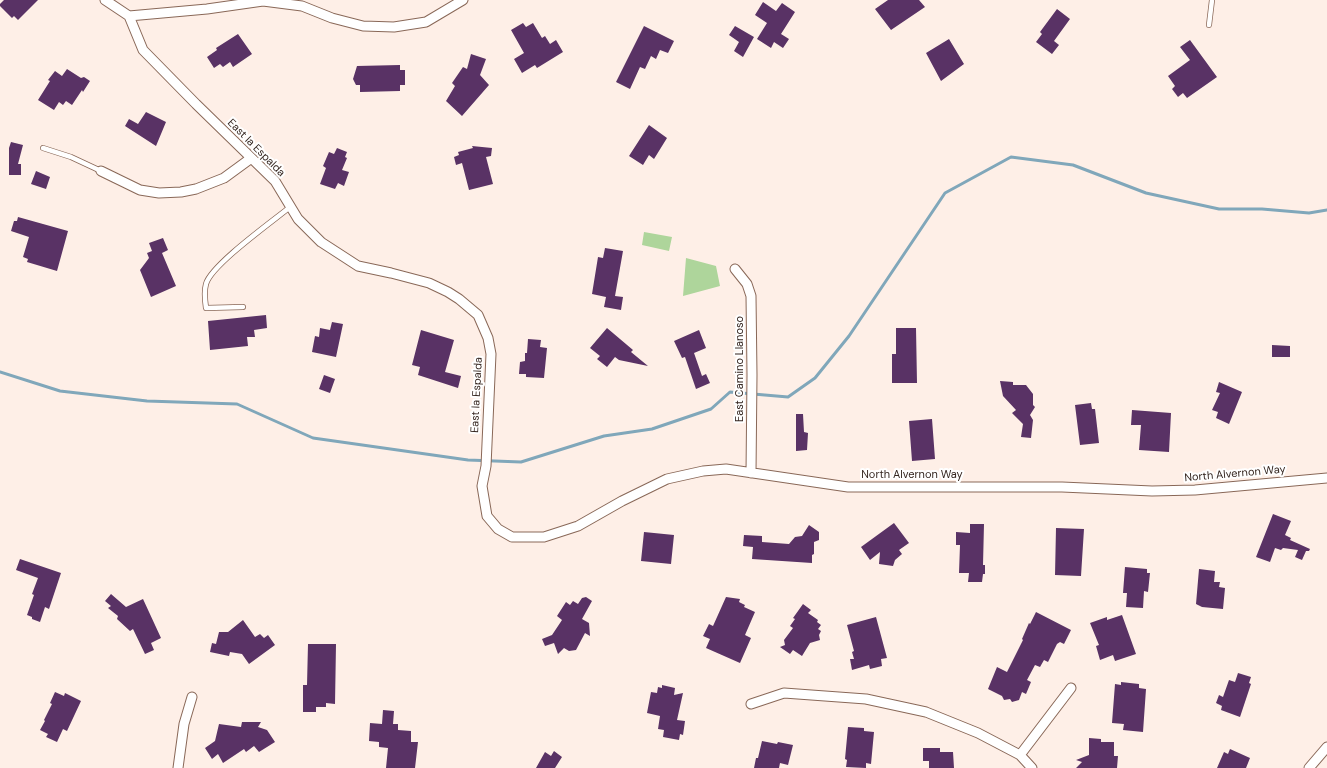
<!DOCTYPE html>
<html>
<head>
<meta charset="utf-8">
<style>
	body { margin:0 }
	canvas { display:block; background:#feefe7 }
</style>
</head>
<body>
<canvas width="1327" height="768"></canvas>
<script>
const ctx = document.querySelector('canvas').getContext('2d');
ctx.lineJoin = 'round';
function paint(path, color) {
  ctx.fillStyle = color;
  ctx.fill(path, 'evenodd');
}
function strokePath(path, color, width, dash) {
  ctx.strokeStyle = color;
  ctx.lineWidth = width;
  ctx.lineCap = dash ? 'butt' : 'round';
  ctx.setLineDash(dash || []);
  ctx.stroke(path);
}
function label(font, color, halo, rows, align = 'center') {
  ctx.font = font + ' "DM Sans",sans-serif';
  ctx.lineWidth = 4;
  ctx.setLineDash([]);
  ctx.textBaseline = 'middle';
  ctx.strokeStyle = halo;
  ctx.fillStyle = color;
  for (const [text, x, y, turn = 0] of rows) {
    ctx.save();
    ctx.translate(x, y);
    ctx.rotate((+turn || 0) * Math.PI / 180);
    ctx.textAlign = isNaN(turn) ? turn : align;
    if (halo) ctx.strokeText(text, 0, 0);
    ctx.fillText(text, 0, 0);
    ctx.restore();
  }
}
paint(new Path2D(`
	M644,232L672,237L669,251L642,245Z
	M686,258L716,266L720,286L683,296Z`), '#aed59b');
strokePath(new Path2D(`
	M0,372L60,391L147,401L237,404L313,438L468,460L521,462L604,436L652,429L711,409L730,392L788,397L815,378L849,336L945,193L1011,157L1073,165L1146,193L1219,209H1262L1309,213L1327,210`), '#80a7ba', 3);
paint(new Path2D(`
	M4,0H38L18,20L14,16L12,18L0,6V4Z
	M888,0H919L925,7L891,30L875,9Z
	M763,2L776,11L782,3L795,12L781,34L789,39L783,48L774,42L771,48L757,39L767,23L755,15Z
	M1057,9L1070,19L1054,41L1059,45L1052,54L1036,42L1042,34L1040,32Z
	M523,23L526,27L533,23L542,38L545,36L550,44L556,40L563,52L537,68L535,65L522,73L514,59L524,53L511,30Z
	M644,26L674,41L668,53L660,50L656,59L651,56L645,69L640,67L630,89L616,82Z
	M735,26L754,37L743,57L734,51L739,42L729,35Z
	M238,34L252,54L233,67L230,62L223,67L220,64L214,68L207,57L217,50L216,48Z
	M949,39L964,64L941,81L926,53Z
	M1190,40L1217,77L1187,98L1183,93L1178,97L1172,89L1175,86L1168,76L1190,60L1180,47Z
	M471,54L486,59L480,75L489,85L462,116L446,101L455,86L452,83L463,67L467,69Z
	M400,65V70H405V85H400V91L360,92V85H356L353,79L357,66Z
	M67,69L81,78L84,77L90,81L83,92L82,90L72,105L66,101L63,105L59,102L54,110L38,100L50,81L48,80L55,71L62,76Z
	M146,112L166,122L156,146L125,126L129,119L138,124Z
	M649,125L667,138L654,159L649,155L643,165L629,156Z
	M11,142L23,145L18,164H21V175H9V148Z
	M472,146L492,148L491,156L486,157L493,184L469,190L462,163L456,165L454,157L459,155L458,152L473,148Z
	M337,148L347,152L345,157L347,158L342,170L349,172L344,186L338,183L335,189L320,184L326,168L323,166L329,152L334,154Z
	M36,171L50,177L46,189L31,184Z
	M18,217L68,231L57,271L27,262L28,259L23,257L29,237L11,231L14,221H17Z
	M163,238L168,250L162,253L176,286L151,297L140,270L149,258L147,253L152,251L149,243Z
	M605,248L623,251L615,296L623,297L621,310L604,307L606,297L592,294L598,257L603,258Z
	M266,315L267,328L254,330L255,337H247L248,346L210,350L208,321Z
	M332,322L343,324L336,357L312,352L315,336L319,337L320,328L330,330Z
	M607,328L633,350L631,352L648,366L619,360L615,357L607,367L597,359L600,356L590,348Z
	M896,328H916L917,383H892V354H896Z
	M421,330L454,340L445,372L461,376L458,388L418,375L420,367L412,365Z
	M699,330L706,348L694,353L702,376L706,374L710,383L696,389L685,357L682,358L674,341Z
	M528,339L541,340L540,347L547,348L544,378L526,377V374H519L520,362L525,361V353H527Z
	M1272,345L1290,346V357H1272Z
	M324,375L335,379L330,393L319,389Z
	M1000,381L1013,382V385H1026L1033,394V405L1035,407L1030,415L1033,420L1031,438L1021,437L1023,424L1012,413L1016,410L1003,396Z
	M1219,382L1242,392L1229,424L1216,418L1218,412L1212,410L1220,393L1216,392Z
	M1091,403L1092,409H1095L1099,443L1080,445L1075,405Z
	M1132,410L1171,413L1169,452L1139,450L1141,425H1131Z
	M796,414H803L804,432L808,433L807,450L796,451Z
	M932,419L935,459L912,461L909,421Z
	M1273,514L1291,521L1285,535L1291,538L1290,540L1310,549L1309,551H1306L1302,560L1295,557L1298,550L1283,548L1281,550L1275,548L1270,562L1256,557Z
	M894,523L909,543L899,550L902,554L895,560L893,566L879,564L880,552L870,560L861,547Z
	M970,524H984L983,565H985V574H983L982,582H968L969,573H959L960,545H956V532L970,533Z
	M809,525L819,532V540L814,542V554L812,555V563L752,559L753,547L743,546L744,535L762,536V542L789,544L795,537L802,536Z
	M1056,528L1084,529L1081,576L1055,575Z
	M644,532L674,535L671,564L641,561Z
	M20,559L61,573L49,609L45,607L40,622L32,619V617L27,615L34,595L32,594L38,578L16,570Z
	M1125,567L1147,569V573H1150L1148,592L1144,591L1143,608L1126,607L1127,593H1123Z
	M1199,569L1215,571L1214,582H1220L1219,587L1225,588L1223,609L1202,607L1196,604Z
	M111,594L126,607L143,599L161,638L151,643L154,650L145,654L133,629L130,631L117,619L118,616L108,608L111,606L105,601Z
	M586,597L592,601L582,619L589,623L590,636L585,633L576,650L569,651L564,648L558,654L554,643L545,646L542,639L552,635L562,620L557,616L566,602L570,605L573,601L578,604L582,598Z
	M726,597L740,599L739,602L745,605L744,607L755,612L745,635L751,638L740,663L706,648L710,639L703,636L709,624L713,626Z
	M803,604L811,610L808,613L818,620L817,622L821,625L818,629L821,631L819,635L820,640L810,643L802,656L793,650L790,654L780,647L785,645L784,640L793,628L790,626L795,619L793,618Z
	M1036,612L1071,630L1064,644L1060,642L1057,644L1048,662L1044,660L1040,667L1035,665L1027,680L1031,682L1026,694L1022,692L1019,700L1012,702L1010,699L1004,700L1002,696L988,689L997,667L1007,672L1023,640L1022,639L1029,623L1030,624Z
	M1122,615L1136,654L1115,661L1113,655L1100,660L1096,646L1099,645L1090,623L1107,617V620Z
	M876,617L887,658L881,659L882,666L870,669L869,665L852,670L850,659H854L852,652L854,651L847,625Z
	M243,620L255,637L260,634L264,638L268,635L275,645L249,664L242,654L230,652L229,656L210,652L212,643L216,644L219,632H228Z
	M308,644H336L335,704L326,703V707H316V712H303V685H307Z
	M1238,673L1251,677L1249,683L1251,684L1240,717L1221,710L1222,706L1216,703L1219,695L1223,697L1229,680L1235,682Z
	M1121,682L1139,684V688L1146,689L1143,732L1123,730L1124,724L1112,723L1115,684L1121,685Z
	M662,685L675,688L674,695L683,693L677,720L685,721L683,735L680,734L679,740L663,737L664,730L658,729L660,716L647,713L651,692L657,693L658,687L662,688Z
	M55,692L64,696L65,693L81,701L67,731L63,729L57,742L46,737L48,734L40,730L45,721L44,720L52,704L50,703Z
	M383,710L394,711L393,724H398V730L411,731V742H418L415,768H386L388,748L379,747V742L369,741L370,723L382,724Z
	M242,722H261L258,727L267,730L275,742L259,752L254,746L246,752L244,749L223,763L218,754L212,759L205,748L215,741L219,724L241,727Z
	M848,727L864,728V731L874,732L871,764L866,763V768L846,767L847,760L845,759Z
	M1089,738L1101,739V742H1114V756H1118L1117,768H1076L1082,762L1076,760L1089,755Z
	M762,741L777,744L778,742L793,745L788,765L780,763L779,768H754L756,758H758Z
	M923,748H940V752H953L954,768H929V761H923Z
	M1230,749L1250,758L1246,768H1217L1224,752L1228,754Z
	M554,751L562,757L555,768H536L545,752L551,756Z`), '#593265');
const service = new Path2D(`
	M1209,25L1212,0
	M43,148L71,157L101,171
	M243,307L206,308C205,301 204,291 206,284C211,265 273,221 290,207`);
const minor = new Path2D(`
	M105,0L129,16L143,50L196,104L275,181L298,219L321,242L358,266L391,273L429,283L448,292L459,299L478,315L488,338L491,354L486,466L482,486L487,516L498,529L512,537H544L578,526L622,501L667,479L703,471L726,469L848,487H1062L1152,491L1195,490L1327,478
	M129,16L207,9L263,1L302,6L332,18L363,26L394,27L426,22L463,0
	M101,171L140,190L159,193L181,192L196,189L224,178L250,159
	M735,269L747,284L751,296L752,375L751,473
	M751,704L784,693L866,699L926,712L978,733L1020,755L1032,768
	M1020,755L1071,688
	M178,768L184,724L192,697
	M1309,768L1327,747`);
strokePath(service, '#896858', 6);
strokePath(minor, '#896858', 11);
strokePath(service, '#fff', 4.5);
strokePath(minor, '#fff', 9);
label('11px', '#34251f', '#fff', [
	["East la Espalda",256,148,45],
	["East Camino Llanoso",740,369,-90],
	["East la Espalda",477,395,-87],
	["North Alvernon Way",1235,474,-5],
	["North Alvernon Way",912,475]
]);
</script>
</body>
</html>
